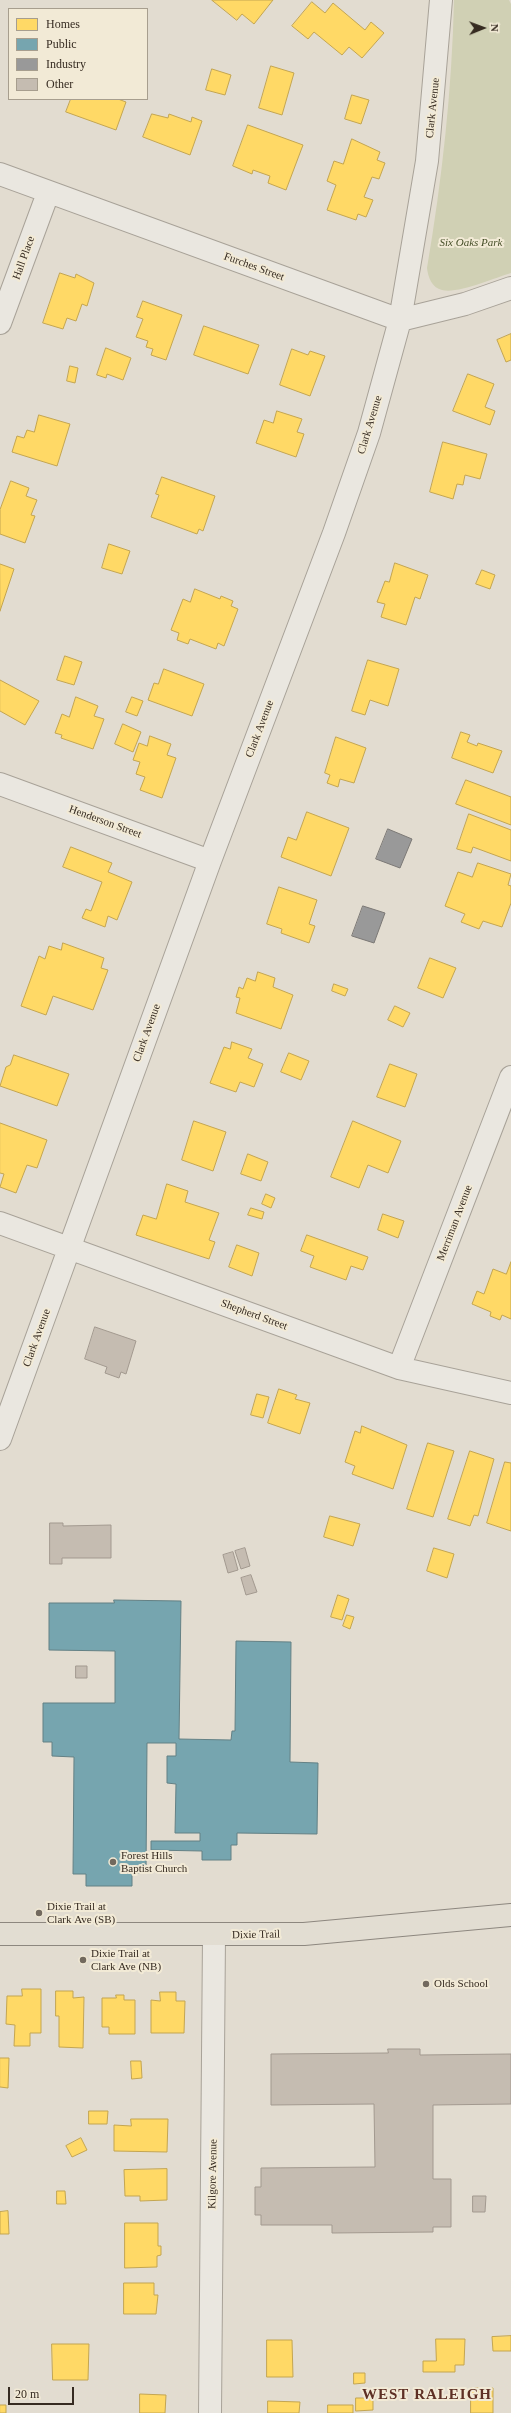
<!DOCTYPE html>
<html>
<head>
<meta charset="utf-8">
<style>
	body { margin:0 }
	#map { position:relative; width:511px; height:2413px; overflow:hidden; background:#e2dcd0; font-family:Georgia,serif }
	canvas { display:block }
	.legend { position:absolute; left:8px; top:8px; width:140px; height:92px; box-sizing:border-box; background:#f2ead6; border:1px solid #a79e8e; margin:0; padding:5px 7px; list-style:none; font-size:12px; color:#362b21 }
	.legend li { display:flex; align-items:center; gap:8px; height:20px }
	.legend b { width:20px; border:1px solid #a79e8e }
	.north { position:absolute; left:463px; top:8px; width:40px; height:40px; -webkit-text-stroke:3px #f2ead6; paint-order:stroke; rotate:89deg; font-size:11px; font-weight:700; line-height:16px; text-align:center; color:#362b21 }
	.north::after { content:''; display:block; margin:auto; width:14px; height:18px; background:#362b21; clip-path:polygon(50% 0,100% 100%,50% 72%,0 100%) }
	.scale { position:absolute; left:8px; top:2387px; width:66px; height:18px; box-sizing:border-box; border:2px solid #362b21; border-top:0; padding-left:5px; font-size:12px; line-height:14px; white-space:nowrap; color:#362b21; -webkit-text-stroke:3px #f2ead6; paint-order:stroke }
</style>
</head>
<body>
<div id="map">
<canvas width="511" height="2413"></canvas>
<ul class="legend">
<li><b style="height:11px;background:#ffd966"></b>Homes</li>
<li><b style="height:11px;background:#76a5af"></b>Public</li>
<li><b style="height:11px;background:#999"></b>Industry</li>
<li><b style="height:11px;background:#c5bcb1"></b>Other</li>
</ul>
<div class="north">N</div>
<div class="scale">20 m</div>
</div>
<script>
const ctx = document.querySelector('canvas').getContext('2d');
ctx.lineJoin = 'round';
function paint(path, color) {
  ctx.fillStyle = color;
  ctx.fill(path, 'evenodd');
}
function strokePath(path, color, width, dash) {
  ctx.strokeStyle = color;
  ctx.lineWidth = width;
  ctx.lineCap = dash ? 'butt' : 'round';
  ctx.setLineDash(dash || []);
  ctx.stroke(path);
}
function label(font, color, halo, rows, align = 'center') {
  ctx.font = font + ' Georgia,serif';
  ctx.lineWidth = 4;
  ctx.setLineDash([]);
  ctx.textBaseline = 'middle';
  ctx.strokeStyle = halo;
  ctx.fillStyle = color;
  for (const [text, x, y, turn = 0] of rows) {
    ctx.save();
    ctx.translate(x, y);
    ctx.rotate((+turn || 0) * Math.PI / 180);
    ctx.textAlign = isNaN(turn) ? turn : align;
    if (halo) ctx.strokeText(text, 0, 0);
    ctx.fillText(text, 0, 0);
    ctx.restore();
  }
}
paint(new Path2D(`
	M454,0H509L511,4V273C494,278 458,294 442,290C432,288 428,277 427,268C442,180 452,90 454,0Z`), '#d0d0b4');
const homes = new Path2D(`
	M212,0H273L254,24L242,14L237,20Z
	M312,2L325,13L333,3L365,30L371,22L384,33L362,58L349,47L342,55L314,32L308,39L292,26Z
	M271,66L294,73L282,115L259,108Z
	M212,69L231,75L225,95L206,90Z
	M352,95L369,100L361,124L345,119Z
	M71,99H118L126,102L116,130L66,112Z
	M152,114L168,118L169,114L191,122L192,117L202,121L190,155L143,137Z
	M248,125L303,145L286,190L268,183L270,176L253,170L252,174L233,166Z
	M352,139L380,152L377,160L385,163L379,179L372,177L364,197L373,200L366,217L358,214L356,220L327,210L336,185L327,181L334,161L343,164Z
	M60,273L75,278L76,274L94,283L87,306L82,304L76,321L67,318L63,329L43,323Z
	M143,301L182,315L166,360L151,355L153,349L146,347L148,341L136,337L143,319L137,317Z
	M204,326L259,345L248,374L194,355Z
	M511,334V360L506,362L497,340Z
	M106,348L131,358L123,380L107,374L106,378L97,375Z
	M292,349L308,355L310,351L325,356L310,396L280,385Z
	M70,366L78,368L75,383L67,381Z
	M468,374L494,384L485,407L495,411L490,425L453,411Z
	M277,411L302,419L297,432L304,434L296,457L256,443L264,420L273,423Z
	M39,415L70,424L57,466L12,452L17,436L24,438L27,430L34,432Z
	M443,442L487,454L480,479L465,475L463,485L457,484L453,499L430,492Z
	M162,477L215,496L203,531L199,529L197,534L151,517L159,495L156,494Z
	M11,481L29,488L26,496L37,500L31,515L35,516L25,543L0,534V510Z
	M109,544L130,551L122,574L102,568Z
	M395,563L428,575L420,599L415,597L406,625L381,617L385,604L377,602L385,581L389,582Z
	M0,564L14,569L0,611Z
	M482,570L495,575L490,589L476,584Z
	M195,589L220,599L221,596L233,601L231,606L238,609L224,646L218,643L216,649L190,639L188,644L177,640L179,633L171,630L183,599L190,602Z
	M65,656L82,662L74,685L57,680Z
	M368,660L399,669L388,706L370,700L365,715L352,711Z
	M164,669L204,684L192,716L148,700L154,683L158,684Z
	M0,680L39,701L25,725L0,711Z
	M76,697L98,706L94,716L104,719L93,749L61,738L62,735L55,733L62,714L69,717Z
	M132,697L143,701L137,716L126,712Z
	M123,724L141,732L133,752L115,744Z
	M461,732L470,735L467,742L477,746L478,743L502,751L493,773L452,758Z
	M150,736L171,744L167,755L176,758L162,798L140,790L145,777L136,774L140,762L133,760L139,743L147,746Z
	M336,737L366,748L354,783L340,779L338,787L327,783L330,775L325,773Z
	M466,780L511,797V825L456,804Z
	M307,812L349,828L331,876L281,857L288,837L296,840Z
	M469,814L511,830V861L473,847L471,853L457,849Z
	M71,847L112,863L108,872L132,882L117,920L108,916L105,927L82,918L86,909L91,911L102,882L63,867Z
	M478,863L511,874L508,885L511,886V903L502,927L483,921L479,929L461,922L465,914L445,906L458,872L472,877Z
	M279,887L317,900L309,924L315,926L309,943L281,933L282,929L267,924Z
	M63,943L104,958L101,968L108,970L93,1010L53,996L46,1015L21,1006L39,956L45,959L49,946L61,950Z
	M430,958L456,968L443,998L418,988Z
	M258,972L275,978L273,987L293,995L281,1029L236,1013L240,998L236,997L239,987L243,989L247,978L255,981Z
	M334,984L348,989L345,996L332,991Z
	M395,1006L410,1013L403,1027L388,1020Z
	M232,1042L252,1049L248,1058L263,1064L254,1087L240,1082L236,1092L210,1083L224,1047L230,1049Z
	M289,1053L309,1061L301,1080L281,1072Z
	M14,1055L69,1074L57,1106L0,1086L6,1067L10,1065Z
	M390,1064L417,1074L405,1107L377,1097Z
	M194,1121L226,1132L213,1171L182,1160Z
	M353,1121L401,1141L388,1173L368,1165L359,1188L331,1177Z
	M0,1123L47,1140L37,1168L27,1165L16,1193L0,1187L4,1174L0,1173Z
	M248,1154L268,1162L261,1181L241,1174Z
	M167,1184L188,1191L185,1202L219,1213L209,1240L215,1242L209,1259L136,1235L143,1215L156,1219Z
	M266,1194L275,1198L271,1208L262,1204Z
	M251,1208L264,1212L262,1219L248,1215Z
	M383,1214L404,1221L398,1238L378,1230Z
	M307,1235L368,1257L363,1270L351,1266L346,1280L310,1267L314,1256L301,1251Z
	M237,1245L259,1253L252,1276L229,1267Z
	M511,1262V1319L502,1315L500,1320L490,1316L491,1312L472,1304L477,1291L484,1294L493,1269L506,1274Z
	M279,1389L297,1395L295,1399L310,1403L300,1434L268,1423Z
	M257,1394L269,1397L263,1418L251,1415Z
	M362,1426L407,1445L393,1489L352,1474L355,1466L345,1462L355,1431L360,1433Z
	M428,1443L454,1451L433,1517L407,1509Z
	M470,1451L494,1459L478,1516L474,1515L470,1526L448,1519Z
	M505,1462L511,1463V1531L487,1523Z
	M330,1516L360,1524L353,1546L324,1537Z
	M434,1548L454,1554L447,1578L427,1571Z
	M338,1595L349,1599L342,1620L331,1617Z
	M347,1615L354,1617L350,1629L343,1626Z
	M22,1989H41V2033H30V2046H14L15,2025L6,2024L7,1996H22Z
	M56,1991H73V1998L84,1997L83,2048L59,2047V2016H56Z
	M160,1992H176V2001H185L184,2033H151V2000L160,2001Z
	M116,1995H124V2000H135V2034H109V2027H102V1998H116Z
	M0,2058H9L8,2088L0,2087Z
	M131,2061H141L142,2078L132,2079Z
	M89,2111H108L107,2124H89Z
	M131,2119H168L167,2152L114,2151V2125L131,2126Z
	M81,2138L87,2150L72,2157L66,2146Z
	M167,2169V2200L140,2201V2196H125L124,2170Z
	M57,2191H65L66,2204H57Z
	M8,2211L9,2234H0V2212Z
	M125,2223H158V2246H161V2255L157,2256V2267L125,2268Z
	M124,2283H154V2295H158L156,2314H124Z
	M511,2336V2351H493L492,2337Z
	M436,2339H465L464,2365H455V2372H423V2361H436Z
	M267,2340H292L293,2377H267Z
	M52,2344H89L88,2380H53Z
	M354,2373H365V2383L354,2384Z
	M471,2388H493V2413H471Z
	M140,2394L166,2395L165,2413H140Z
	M356,2398H373V2410L356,2411Z
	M268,2401L300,2402L299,2413H268Z
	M0,2405H6V2413H0Z
	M328,2405H353V2413H328Z`);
paint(homes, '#ffd966');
strokePath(homes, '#c3a551', 1);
const public = new Path2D(`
	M114,1600L181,1601L179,1739L231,1740L232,1731H235L236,1641L291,1642L290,1762L318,1763L317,1834L237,1833V1845H231V1860H202V1851L151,1850V1841H200V1833H175L176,1784L167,1783V1756H176V1743H147L146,1873H132V1886H86V1874H73L74,1757L52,1756V1742H43V1703H115V1651L49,1650V1603H114Z`);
paint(public, '#76a5af');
strokePath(public, '#638084', 1);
const industry = new Path2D(`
	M388,829L412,839L400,868L376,859Z
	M363,906L385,913L374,943L352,936Z`);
paint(industry, '#999');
strokePath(industry, '#7b7875', 1);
const building = new Path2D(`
	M95,1327L136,1341L126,1374L121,1372L119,1378L105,1373L107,1367L85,1359Z
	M50,1523H63V1526L111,1525V1558H62V1564H50Z
	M245,1548L250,1566L241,1569L235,1551Z
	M233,1552L238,1570L228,1573L223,1555Z
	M251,1575L257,1592L246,1595L241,1578Z
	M76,1666H87V1678H76Z
	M388,2049H420V2055L511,2054V2104L433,2105V2179H451V2227H433V2232L332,2233V2225H261V2215H255V2187H261V2168L375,2167L374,2104L271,2105V2054L388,2053Z
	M473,2196H486L485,2212H473Z`);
paint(building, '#c5bcb1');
strokePath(building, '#a2998f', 1);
const minor = new Path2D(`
	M0,174L400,320L465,304L511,288
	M0,323L48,193
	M0,784L210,861
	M0,1223L399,1368L511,1393
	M399,1368L511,1077
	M0,1439L210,861L334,533L369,433L400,320L427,161L441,0
	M210,2413L214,1936`);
const major = new Path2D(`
	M0,1934H304L511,1915`);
strokePath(minor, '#a8a298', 24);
strokePath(major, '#8d877f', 24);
strokePath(minor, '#eae7e0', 22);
strokePath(major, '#e2ddd2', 22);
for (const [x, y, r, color] of [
	[113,1862,4,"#72695e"],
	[39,1913,4,"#72695e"],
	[83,1960,4,"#72695e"],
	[426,1984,4,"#72695e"]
]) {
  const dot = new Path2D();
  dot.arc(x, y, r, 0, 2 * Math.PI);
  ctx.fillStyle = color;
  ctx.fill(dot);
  strokePath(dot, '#f2ead6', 1.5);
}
label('11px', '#362b21', '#f2ead6', [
	["Clark Avenue",433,108,-84],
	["Hall Place",24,258,-70],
	["Furches Street",254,267,20],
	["Clark Avenue",370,425,-73],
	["Clark Avenue",260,729,-69],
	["Henderson Street",105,822,20],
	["Clark Avenue",147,1033,-70],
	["Merriman Avenue",455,1223,-69],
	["Shepherd Street",254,1315,20],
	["Clark Avenue",37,1338,-70],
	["Dixie Trail",256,1935,-1],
	["Kilgore Avenue",213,2174,-89]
]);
label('italic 11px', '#475029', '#f2ead6', [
	["Six Oaks Park",471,243]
]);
label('11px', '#362b21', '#f2ead6', [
	["Forest Hills",121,1856],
	["Baptist Church",121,1869],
	["Dixie Trail at",47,1907],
	["Clark Ave (SB)",47,1920],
	["Dixie Trail at",91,1954],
	["Clark Ave (NB)",91,1967],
	["Olds School",434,1984]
], 'left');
ctx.letterSpacing = '1px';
label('bold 15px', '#5e3025', '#f2ead6', [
	["WEST RALEIGH",427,2395]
]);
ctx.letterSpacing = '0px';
</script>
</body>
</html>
